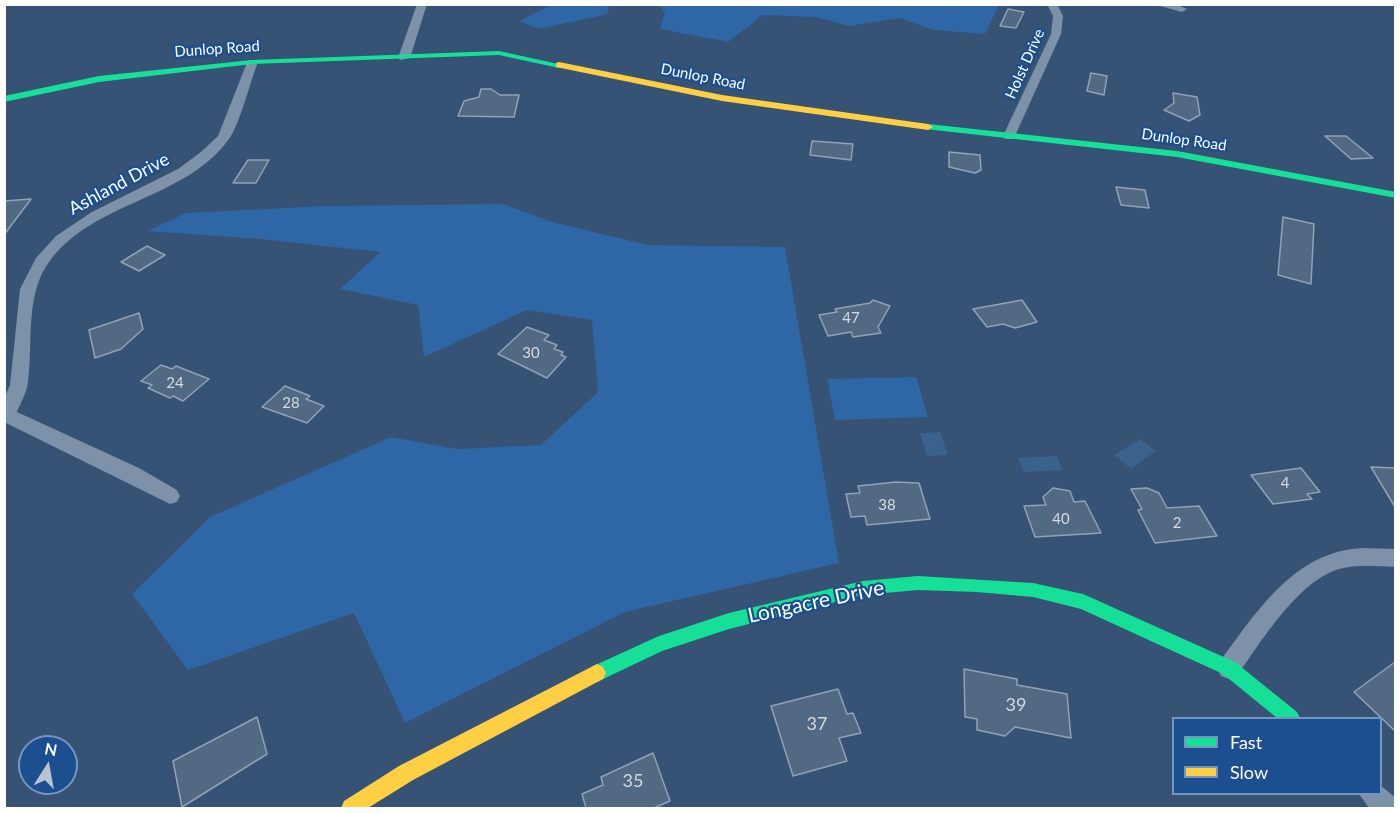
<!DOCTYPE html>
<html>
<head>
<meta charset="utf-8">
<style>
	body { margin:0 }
	#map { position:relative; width:1400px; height:813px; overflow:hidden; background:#365274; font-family:Lato,sans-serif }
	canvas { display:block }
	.frame { position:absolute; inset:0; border:6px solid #fff; pointer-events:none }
	.legend { position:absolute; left:1172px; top:717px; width:210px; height:78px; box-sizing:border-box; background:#1b4f8f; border:2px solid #7695bc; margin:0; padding:8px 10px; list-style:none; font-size:18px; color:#fff }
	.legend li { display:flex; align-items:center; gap:12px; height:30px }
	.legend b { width:30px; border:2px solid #7695bc }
	.north { position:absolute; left:18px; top:735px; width:60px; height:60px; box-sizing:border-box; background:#1b4f8f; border:2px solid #7695bc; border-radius:50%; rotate:11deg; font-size:16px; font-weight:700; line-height:24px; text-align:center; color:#fff }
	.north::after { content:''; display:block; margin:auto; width:21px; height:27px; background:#b9c2ce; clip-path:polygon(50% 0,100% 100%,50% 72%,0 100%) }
</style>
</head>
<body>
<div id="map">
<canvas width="1400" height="813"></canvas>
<div class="frame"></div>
<ul class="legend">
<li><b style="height:8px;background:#16e098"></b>Fast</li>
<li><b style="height:8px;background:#ffcf43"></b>Slow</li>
</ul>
<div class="north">N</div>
</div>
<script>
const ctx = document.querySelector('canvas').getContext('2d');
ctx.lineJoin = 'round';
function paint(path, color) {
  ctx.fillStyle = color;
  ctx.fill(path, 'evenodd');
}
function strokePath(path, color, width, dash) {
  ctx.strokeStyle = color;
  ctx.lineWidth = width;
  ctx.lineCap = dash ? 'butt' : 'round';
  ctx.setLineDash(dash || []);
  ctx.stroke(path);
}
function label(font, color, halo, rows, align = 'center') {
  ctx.font = font + ' Lato,sans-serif';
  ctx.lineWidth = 4.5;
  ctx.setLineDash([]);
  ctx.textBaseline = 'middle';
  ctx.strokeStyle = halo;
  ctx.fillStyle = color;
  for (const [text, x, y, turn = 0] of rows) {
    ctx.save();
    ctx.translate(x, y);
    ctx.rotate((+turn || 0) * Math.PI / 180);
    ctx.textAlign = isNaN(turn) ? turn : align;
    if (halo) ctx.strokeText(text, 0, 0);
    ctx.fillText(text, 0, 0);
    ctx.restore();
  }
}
paint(new Path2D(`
	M553,4H609V5L608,14L539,29L519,21Z
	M659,5H999L985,34L933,30L900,18L849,26L815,17L763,15L728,42L660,29L665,12Z
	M504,204L552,222L648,245L785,247L839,563L625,612L405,723L354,613L188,670L132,594L210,517L391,437L457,449L541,445L598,392L592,320L527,310L424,357L418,305L340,289L380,252L260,239L147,231L186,213L324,206Z
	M916,377L928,417L835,420L827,379Z`), '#2f66a5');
paint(new Path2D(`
	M940,432L948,455L927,456L920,433Z
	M1140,439L1156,451L1131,469L1114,455Z
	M1057,456L1063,470L1024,472L1018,458Z`), '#3b618d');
const building = new Path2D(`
	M1008,9L1024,12L1016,28L1000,26Z
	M1091,73L1107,76L1104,95L1087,91Z
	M481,89H491L500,95H519L514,117L458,116L464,101L479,97Z
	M1173,93L1197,97L1200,115L1189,121L1164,110L1174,103Z
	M1325,136H1346L1373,158L1351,159Z
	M812,141L853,144L851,160L810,155Z
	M949,152L980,155L981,170L975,173L949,167Z
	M248,160H269L256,183H233Z
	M1116,187L1145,190L1149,208L1121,205Z
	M31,199L4,235V201Z
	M1283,217L1314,224L1311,284L1278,275Z
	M147,246L165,255L139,271L121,262Z
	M873,300L890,306L878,327L881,333L853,337L851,332L828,336L819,315L837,312L835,309L870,303Z
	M1022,300L1037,322L1015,328L1003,324L987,327L973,309Z
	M139,313L143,329L121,349L95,358L89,330Z
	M527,327L549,335L544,340L557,345L554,349L563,352L561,355L566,357L547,378L498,354Z
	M161,365L172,369L176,366L209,379L183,401L173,396L170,398L148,388L152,385L141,381Z
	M285,386L310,396L306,399L324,406L307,423L262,407Z
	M1371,467L1395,468V507Z
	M1301,468L1320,492L1307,494L1312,499L1273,504L1251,475Z
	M896,482L919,483L930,519L867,525L865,516L851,517L846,494L860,493L858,486Z
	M1053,488L1070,491L1074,502L1085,501L1101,533L1035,537L1024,506L1046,505L1043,497Z
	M1147,488L1159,493L1167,508L1199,506L1217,536L1155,543L1138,510L1142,509L1131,489Z
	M1395,662V731L1354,692Z
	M964,669L1017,679V685L1067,694L1071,738L1015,727L1005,736L977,730V719L965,717Z
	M838,689L847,714L853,713L861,733L839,738L847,761L793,776L771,706Z
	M257,717L267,754L182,807L173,761Z
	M653,753L670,801L654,808H586L582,794L603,785L601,777Z`);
paint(building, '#526984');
strokePath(building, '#92a2b6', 1.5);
paint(new Path2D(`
	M417,4H427L410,58L400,60L398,58Z
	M1047,4H1057L1063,16L1061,34L1015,136L1013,139H1005L1003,136L1051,34L1053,16Z
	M1153,4H1175L1187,9L1182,12Z
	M248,60L258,62C250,82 240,124 229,139C185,200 93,201 49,262C25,294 33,344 28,382C27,392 21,402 17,412L139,468L177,490L180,496L177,502L170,504L4,422V399L10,385L20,289L36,258L56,236L92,212L178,169L201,152L218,136Z
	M1363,548L1396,549V567C1377,566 1357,564 1339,569C1299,580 1260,643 1237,676L1229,679L1221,676L1217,668L1221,660C1258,610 1295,551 1363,548Z
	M1380,785L1396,798V808H1369L1359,794H1380Z`), '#7d92a8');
paint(new Path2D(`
	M499,51L563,65L559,68L499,55L252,64L99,82L4,102V96L99,76L252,60Z
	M928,124L1177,151L1396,192V198L1177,157L925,129L923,127Z
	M918,576L1033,583L1083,594L1235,662L1297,712L1300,718H1277L1223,674L1081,609L1033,597L977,592L918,590L863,595L729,629L662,651L597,682L591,679L588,673L591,667L659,636L729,613L863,581Z`), '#16e098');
paint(new Path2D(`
	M559,62L722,95L928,124L933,127L928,130L722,101L556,67V63Z
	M597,664L603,667L606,673L603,679L413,780L368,808H341L344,801L399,766Z`), '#ffcf43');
label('15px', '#fff', '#1b4f8f', [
	["Dunlop Road",217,49,-4],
	["Holst Drive",1025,64,-66],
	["Dunlop Road",703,77,11],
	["Dunlop Road",1184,140,8]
]);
label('15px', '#d4dae0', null, [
	["47",851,318],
	["30",531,353],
	["24",175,383],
	["28",291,403],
	["4",1285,483],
	["38",887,505],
	["40",1061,519],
	["2",1177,523]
]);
label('18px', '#fff', '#1b4f8f', [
	["Ashland Drive",119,184,-28]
]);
label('18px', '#d4dae0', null, [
	["39",1016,705],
	["37",817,724],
	["35",633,781]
]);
label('21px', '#fff', '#1b4f8f', [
	["Longacre Drive",816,602,-12]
]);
</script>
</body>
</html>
